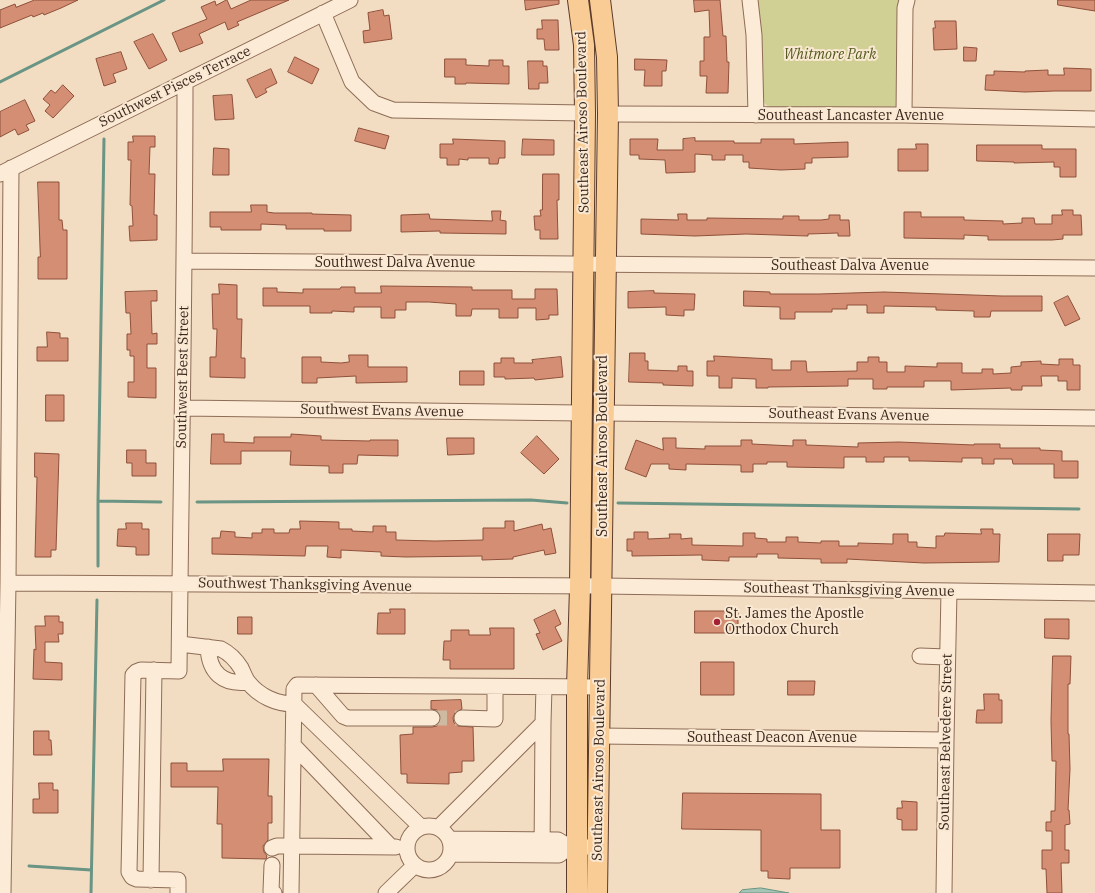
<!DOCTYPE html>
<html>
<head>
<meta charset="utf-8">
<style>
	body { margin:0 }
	canvas { display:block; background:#f2ddc2 }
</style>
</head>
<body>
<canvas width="1095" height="893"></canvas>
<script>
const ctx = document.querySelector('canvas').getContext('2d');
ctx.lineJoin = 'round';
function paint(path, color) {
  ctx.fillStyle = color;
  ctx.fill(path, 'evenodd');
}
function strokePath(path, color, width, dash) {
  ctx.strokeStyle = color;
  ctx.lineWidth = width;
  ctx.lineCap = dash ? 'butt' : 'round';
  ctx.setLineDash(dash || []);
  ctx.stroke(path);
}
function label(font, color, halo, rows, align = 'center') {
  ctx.font = font + ' "IBM Plex Serif",serif';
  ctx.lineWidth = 4;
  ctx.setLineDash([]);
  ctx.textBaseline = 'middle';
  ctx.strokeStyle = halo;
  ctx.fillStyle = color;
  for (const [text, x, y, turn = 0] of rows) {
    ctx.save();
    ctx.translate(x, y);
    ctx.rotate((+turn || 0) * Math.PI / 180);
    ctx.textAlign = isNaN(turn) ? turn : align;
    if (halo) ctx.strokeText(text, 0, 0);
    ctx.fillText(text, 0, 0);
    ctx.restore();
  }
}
paint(new Path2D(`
	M755,0H902L900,100L896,107L887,111H775L765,104L762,97Z`), '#d1d094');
const water = new Path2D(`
	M761,888L789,893H739L742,890Z`);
paint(water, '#a5c4b6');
strokePath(water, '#6a9483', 1);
strokePath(new Path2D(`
	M0,82L164,0
	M98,501L161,502
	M197,502L531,500L567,503
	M618,503L1079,509
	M98,566V501L104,139
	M29,866L91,870
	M91,893L97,600`), '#6a9483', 3);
const building = new Path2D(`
	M35,0H78L61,8L44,15L43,13L33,17L32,15L0,28V10L15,4L16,7Z
	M227,0L231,9L251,0H289L237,22L239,25L228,30L225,22L199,34L203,43L180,52L172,33L207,19L201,7L215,1L216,5Z
	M525,0H559V4L526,10Z
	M694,0H720L723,36H726L727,62H729L728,93H706L707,76H700V61H704V37H710L709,10L695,12Z
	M1058,0H1095V11L1058,5Z
	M383,10L384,16L389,15L392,39L364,43L363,31L370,30L368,13Z
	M542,20H558L559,50H545L544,39H537V29H542Z
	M935,21H956L957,49L934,50L933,28H935Z
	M153,34L167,60L149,69L134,42Z
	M964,47L977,48L976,61H964Z
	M121,52L127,69L113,74L116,82L104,86L96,59Z
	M295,57L319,69L312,84L288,72Z
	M445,59H466V65L489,66V60H503V66H509V84L466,83V84H455V77H445Z
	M635,59L667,60L666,71H662V86H644L645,70H635Z
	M528,61H543V66H547L548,83H539V89H529Z
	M1064,68L1091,69V91H1055L1025,92L985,90L986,75H994V71L1025,72V71L1048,70V75H1064Z
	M271,69L277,83L265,89L267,92L256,98L247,80Z
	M63,85L74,96L53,118L45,111L50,105L43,99L51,90L55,93Z
	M232,95L234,119L215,120L213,96Z
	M25,100L35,121L26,125L29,130L18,135L15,129L0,137V112Z
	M359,128L389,136L385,149L355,141Z
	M133,136H155V147H150L149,174H155L154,215H157V240L130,241L129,226H133L132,206L130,205L131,160H128V142H133Z
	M695,138V141H734V143H761V139H794V144L848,142V157L812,158V163H805V169L781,170L749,168V162H743V155H725V160H712V155L695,154V172L666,173L665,160L639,159V155H630V139H658L657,150H683V139Z
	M453,139L505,141V158H499L498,164H489V158H468V160L459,159V165H447V158H440V144H453Z
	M523,139L554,140V155H522Z
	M916,144H928V171H898V149H916Z
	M977,145H1042V149H1076V177H1060V167H1054V162L1014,163V162L977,161Z
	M214,148L229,149V175H213Z
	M543,174H559V200H557L558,239H540V230H535L534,216H541L540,210H542Z
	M38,182H59V220H62L63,230H67V279H38V257H40Z
	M251,205H267V212L274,213H312V214L351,215V231H324V229H286V225L261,224V230H221V227H210V212H251Z
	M1062,210H1073V215H1081L1082,235H1063V239L1052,240H988V236L964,235V239L904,238V212H921V217H964V220L1003,221V224L1022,223V218H1034L1035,224H1052V215H1062Z
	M492,211H501L500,220L506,221V234L440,233V231L401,232V215L429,214L430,219L492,221Z
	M678,214H687V220H707V218L783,219V216H799V220H821L829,219V215H840V220H849L850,236H838V233L808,234V236L746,234L695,236L641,234V219L678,220Z
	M219,284L237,285V319H242L241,358H245V378L210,377V357H216L217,329H213L212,294H219Z
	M381,286L472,287V290H512V299H535V289H557L558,315H549V319L536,320V308H518V318H499V309H472L471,316H456V304L429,302H406V310H395V318H381V307H354V312L332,311V313H310V306H263V288H277V292L303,293V289H340L341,287H355V293H381Z
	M157,291V301H151L152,334L157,333V344H147V368H156V398L128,397V382H134V356H130V350H127V334H131L130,313H126L125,292Z
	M654,291V293L695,294L694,310H684V316L666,315V307L628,308V292Z
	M744,291L770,292V294H819L884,292L1002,296H1042V311H991L990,317H974V311L936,310V307L884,306V313H867V305H847V309H832V312H795V319H780V307L744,306Z
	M1068,296L1080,319L1065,326L1054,303Z
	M47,332L60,333V338H68V361H37V347H47Z
	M630,353H645V361H648V370L678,371V366H687V371H693V386L663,385V383L629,382Z
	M349,355H368V367H407V382L356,383V376L317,378V383H302V357H321V362L341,363L349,362Z
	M714,356L772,359V370H791V361H806L807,372L857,371V362H868V357H879V362H887V372H905V366L937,367V363H962V373H982V369H993V374L1011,373V367L1021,366V362L1041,361V364L1059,365V359H1073V365H1080V390H1067V381H1058V376H1041L1042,386H1022V390H1011V388L951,390V381H924V387H887V389H873V379H848V386L768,387V388H756V379L732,378V388H719V376H707V361H714Z
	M561,357L563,377L535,380L534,378L505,379V377H494V363H501V358H514V363H533L532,360Z
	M460,371H484V385H460Z
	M46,395H64V421H46Z
	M212,434H224V442L254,443V437H291V434L321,436V440L370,441V440H398V456L358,455L357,464H343V473H329V466L290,465L291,451H241V464H211Z
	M537,436L559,459L544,474L521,453Z
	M447,438H474V454L448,455Z
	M663,438H676V448L705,449V446H741V440H752V444L793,446V440H806V445L858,447V443L899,442L974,445V444H1000V448H1040V450L1062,451V461H1078V478H1054V464H1013L1012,459H994V464H982V458H962V462L923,461H909V457H884V462H866V457H844V468L787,467V462H767V464H753V472H741V465L686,464V470L669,469V464H651L646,477L625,469L636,440L663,450Z
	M127,450H146V463H156V476H132V463H127Z
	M35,453L59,454L56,550H51V557H35L37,477H35Z
	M300,521L339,522V529H352V531L373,532V526H386V532H396V540L435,541L483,540V528H505V521H514V531L542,524L543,530L551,528L556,553L545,555L544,550L513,557V559L482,560V556L406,557L381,556V552L341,550V558L327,557L328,546H306L305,556L212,554V538H220L221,531L235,532V537L252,538V533H262V529H274V533H289L290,529H300Z
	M126,523H142V529H149V555H136V547L117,546L118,529H126Z
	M981,529H993V534H1000L999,562L924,563L847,559V563H821V559L778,558V554H757V557H729V561L702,560V555L632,556V551H627V539H634V532H648V539L670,538L669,534H681V539L692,538V545L743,546V533H755V538L767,539V542H786V537H798V542L821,543V541H839V546H858V543L893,544V534H908V542H917V547L936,548V536H944L945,533L981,534Z
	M1048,534H1080L1079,555H1063V561H1048Z
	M390,609H405V634H377L378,613H390Z
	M555,610L561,624L555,627L562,641L543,650L536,634L540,633L534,620Z
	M695,611H738V633H695Z
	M45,616H59V622H63V634H58L59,642H45V662L62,663V680L33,679L34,649L36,650L35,626H45Z
	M238,617H252V634H238Z
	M1045,619H1069V639L1045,638Z
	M490,628H514V669H450V660H443L444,641H451V630H469V635H490Z
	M1053,656H1071L1070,684H1068V734H1069L1070,769L1068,810H1069L1070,824L1065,825V850H1069V863H1061L1062,893H1047L1046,869H1042V850H1052V831H1046V822H1051V811H1055L1056,761H1052L1051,721Z
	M701,662H734V695H701Z
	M788,681H815L814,695H788Z
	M984,694H999V700H1002V723H976L977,710H984Z
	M461,700L462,709L455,713L453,718L454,723L458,726L473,727L474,761H462V772L449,773V784L407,783V774H401L400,735L413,734V727H432L437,726L440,723L441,718L440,714L437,710L431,709V701Z
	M34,731H49V740H51L52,755H34Z
	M223,759H269L268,796H272V823H268V840L263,846L264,852L267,856L266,859L222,858V824H217L218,787H171V763H187V771H223Z
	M39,783H53V790H58V813H33V799H39Z
	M683,793L821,794V830H840V868H790V879L768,878V871H761V830L682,829Z
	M902,801L917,802V830H902V820L897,819V808H902Z`);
paint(building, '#d48e74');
strokePath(building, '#8f503a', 1);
strokePath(new Path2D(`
	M432,718H462`), '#ceb9a1', 15, [15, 8]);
const minor = new Path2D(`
	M750,0L754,35L756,115
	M323,13L352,82L374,103L393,110L585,113
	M608,114L904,115L1095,119
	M904,115L905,8L907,0
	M0,174L350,0
	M185,261L1095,268
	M183,408L581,413
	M603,413L1095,418
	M8,583L602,586L1095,593
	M180,644L221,649C229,653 236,660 241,668C243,672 245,678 248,682C259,696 276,704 294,704L421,827
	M208,647C209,673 223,685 248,682
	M920,656L947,657
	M316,685L343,716L348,718H432
	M462,718L495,719V687
	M599,736L946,740
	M293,745L391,847
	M407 848a22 22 0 1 1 44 0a22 22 0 1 1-44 0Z
	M439,827L543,723L544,687
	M450,839L558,840L570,847H588
	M272,848L277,846H292L396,847
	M451,854L559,855L570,847
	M542,855L543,723
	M272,865L271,891L274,893
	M151,880L154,670
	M3,893L8,583L11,168
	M178,893V880L137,879L132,877L129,872L133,675L136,672L141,670L179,671C181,475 185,279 185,82
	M291,893L294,689L297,685L600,687
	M386,893L415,865
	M944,893L946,740L949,591`);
const major = new Path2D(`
	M577,893V687L580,587L585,113L584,45L578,0
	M597,893L608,114L607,57L600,0`);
strokePath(minor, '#8e6c57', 17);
strokePath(major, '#5b3b2c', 22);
strokePath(minor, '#fcebd6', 15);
strokePath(major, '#f9cc96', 20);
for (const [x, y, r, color] of [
	[717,622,4,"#a32135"]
]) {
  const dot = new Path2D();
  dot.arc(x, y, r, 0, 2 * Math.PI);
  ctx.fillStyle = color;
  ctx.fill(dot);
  strokePath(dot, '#f9e8d2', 1.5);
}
label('italic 14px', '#545b21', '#f9e8d2', [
	["Whitmore Park",830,55]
]);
label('14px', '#3c271d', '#f9e8d2', [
	["Southwest Pisces Terrace",175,87,-26],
	["Southeast Lancaster Avenue",851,116],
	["Southeast Airoso Boulevard",583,122,-91],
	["Southwest Dalva Avenue",395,263],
	["Southeast Dalva Avenue",850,266],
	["Southwest Best Street",183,377,-89],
	["Southwest Evans Avenue",382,411,1],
	["Southeast Evans Avenue",849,415,1],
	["Southeast Airoso Boulevard",603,446,-90],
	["Southwest Thanksgiving Avenue",305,585,1],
	["Southeast Thanksgiving Avenue",849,590,1],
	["Southeast Deacon Avenue",772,738],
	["Southeast Belvedere Street",946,742,-89],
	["Southeast Airoso Boulevard",599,770,-89]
]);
label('14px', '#3c271d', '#f9e8d2', [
	["St. James the Apostle",725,614],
	["Orthodox Church",725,630]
], 'left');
</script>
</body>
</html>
